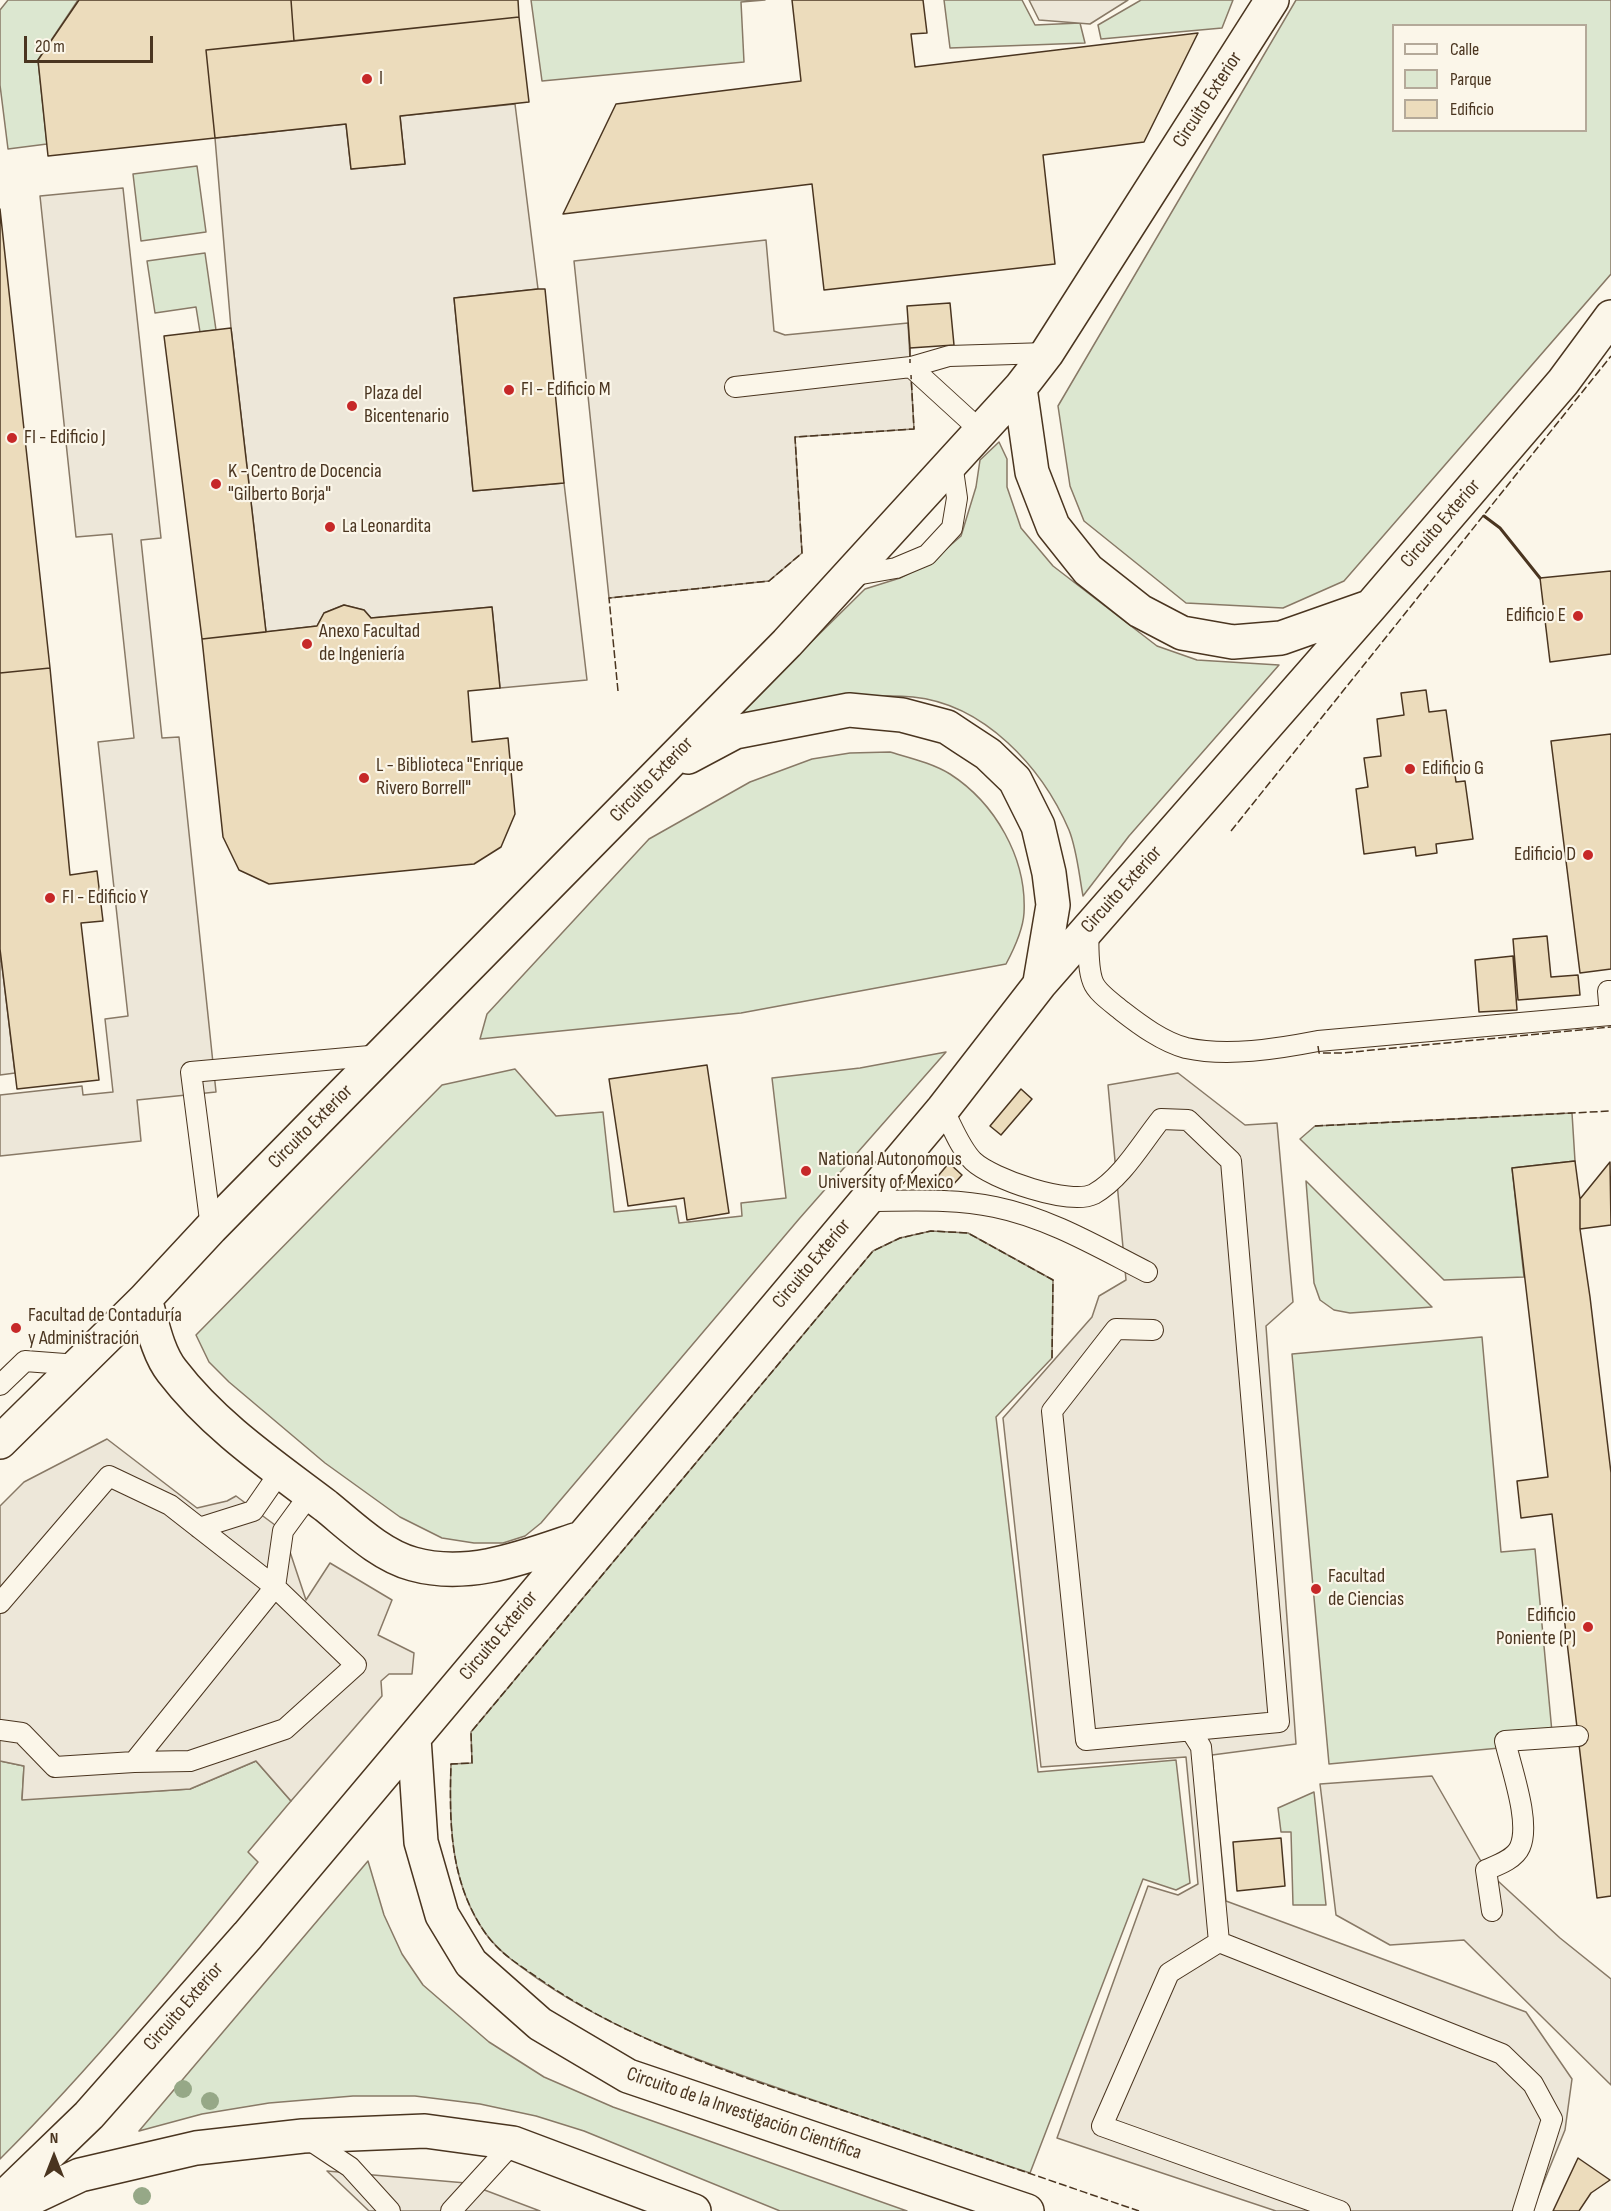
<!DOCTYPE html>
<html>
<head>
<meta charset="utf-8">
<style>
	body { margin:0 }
	#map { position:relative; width:1611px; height:2211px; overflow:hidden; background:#fbf6e9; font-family:"Sofia Sans Condensed",sans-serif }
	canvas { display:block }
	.legend { position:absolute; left:1392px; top:24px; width:195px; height:108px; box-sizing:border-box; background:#fbf6e9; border:2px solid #b4a999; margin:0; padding:8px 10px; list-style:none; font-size:18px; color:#4a3520 }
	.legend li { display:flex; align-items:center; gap:12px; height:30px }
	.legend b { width:30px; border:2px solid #b4a999 }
	.north { position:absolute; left:24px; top:2127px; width:60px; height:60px; -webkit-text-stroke:4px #fbf6e9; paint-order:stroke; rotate:0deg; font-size:16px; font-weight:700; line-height:24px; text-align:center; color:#4a3520 }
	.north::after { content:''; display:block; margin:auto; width:21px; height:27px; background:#4a3520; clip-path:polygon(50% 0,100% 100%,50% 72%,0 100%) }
	.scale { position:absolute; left:24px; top:36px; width:129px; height:27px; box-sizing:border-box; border:3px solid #4a3520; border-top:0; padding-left:8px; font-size:18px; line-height:21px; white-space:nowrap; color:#4a3520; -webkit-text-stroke:4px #fbf6e9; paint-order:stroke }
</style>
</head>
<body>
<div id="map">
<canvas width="1611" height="2211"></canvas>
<ul class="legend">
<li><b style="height:8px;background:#fbf6e9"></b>Calle</li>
<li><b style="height:16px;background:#dce7d0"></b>Parque</li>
<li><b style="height:16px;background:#ecdcbc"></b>Edificio</li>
</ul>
<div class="north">N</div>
<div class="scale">20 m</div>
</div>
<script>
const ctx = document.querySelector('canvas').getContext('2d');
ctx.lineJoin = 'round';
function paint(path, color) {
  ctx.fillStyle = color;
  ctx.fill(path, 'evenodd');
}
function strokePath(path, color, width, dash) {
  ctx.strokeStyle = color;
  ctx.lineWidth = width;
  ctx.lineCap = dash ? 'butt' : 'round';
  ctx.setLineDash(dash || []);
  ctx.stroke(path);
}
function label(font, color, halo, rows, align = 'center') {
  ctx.font = font + ' "Sofia Sans Condensed",sans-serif';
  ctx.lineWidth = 4.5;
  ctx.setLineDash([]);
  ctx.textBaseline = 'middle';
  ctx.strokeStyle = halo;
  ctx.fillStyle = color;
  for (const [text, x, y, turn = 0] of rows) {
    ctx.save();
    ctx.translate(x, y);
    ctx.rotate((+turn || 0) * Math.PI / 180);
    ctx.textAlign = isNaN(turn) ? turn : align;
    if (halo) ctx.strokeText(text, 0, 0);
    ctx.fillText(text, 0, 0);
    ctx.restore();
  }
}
const green = new Path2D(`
	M8,0H78L38,60L47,144L8,149L0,85V10Z
	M531,0H765L741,2L744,62L542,81Z
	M944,0H1022L1035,25L1080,23L1085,43L950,48Z
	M1141,0H1233L1222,28L1101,39L1098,25Z
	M1296,0H1611V274L1344,581L1283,608L1186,603L1084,521L1070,486L1058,406ZM1394,26H1586V130H1394Z
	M197,166L206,232L141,241L133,174Z
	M205,253L216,330L200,332L196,307L155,313L147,261Z
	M999,442L1007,459V487L1021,528L1053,566L1157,646L1197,660L1279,665L1129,836L1083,896C1079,875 1077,850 1069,830C1042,767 984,704 913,697C855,692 794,708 737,715L865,589L900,578L930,563L961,536L976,487L980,460Z
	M890,752C910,758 932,763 950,774C995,803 1027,858 1024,913C1023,930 1014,949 1006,964L741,1013L480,1039L487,1014L649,839L750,782L812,759L850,753Z
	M946,1052L799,1219L541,1523L525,1536L503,1543H474L442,1538L400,1517L325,1463L229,1382L209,1362L196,1335L442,1085L515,1069L556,1116L603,1112L614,1212L676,1206L679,1223L742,1216L741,1203L786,1198L772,1078L860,1068Z
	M1572,1113L1575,1161L1512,1168L1524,1277L1444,1280L1300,1139L1315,1126Z
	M1306,1181L1432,1307L1350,1313L1334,1310L1320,1300L1314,1283Z
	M931,1231L968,1233L1053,1280L1052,1358L996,1417L1038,1772L1176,1760L1190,1883L1176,1890L1143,1879L1030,2173C959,2150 889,2126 819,2102C723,2069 626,2039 541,1981C521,1967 501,1954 486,1934C450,1884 449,1823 451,1764L472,1763L471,1732L873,1251L900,1238Z
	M1482,1337L1501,1552L1535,1549L1553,1743L1329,1764L1292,1354Z
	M0,1761L24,1766L22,1799L190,1789L256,1761L291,1801L248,1852L258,1862C176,1965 93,2066 0,2159Z
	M1314,1792L1326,1905H1293L1291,1832H1281L1278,1808Z
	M368,1861L384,1915L402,1954L423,1985L489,2042L544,2077L613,2107L907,2211H780L584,2131L536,2116L480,2104L415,2096H353L269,2103L202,2114L139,2131Z`);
paint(green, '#dce7d0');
strokePath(green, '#887966', 1.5);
const parking = new Path2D(`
	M1029,0H1128L1090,24L1039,20Z
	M515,104L538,289L454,298L473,491L564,483L587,680L500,688L492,607L371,618L364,610L344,605L324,613L317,626L266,632L231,328L215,138L346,124L351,169L405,164L400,116Z
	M123,188L161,538L141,540L162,738L179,737L216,1092L137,1100L141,1141L0,1156V1095L82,1086L83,1095L113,1092L105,1019L128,1016L98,742L134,738L112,534L76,537L40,196Z
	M766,240L774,331L785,335L908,323L914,429L795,437L802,553L769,581L609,598L574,261Z
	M0,949L15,1073L0,1075Z
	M1178,1073L1245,1125L1277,1123L1293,1302L1266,1326L1296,1744L1212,1755L1226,1901L1526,2012L1572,2079L1565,2130L1532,2211H1276L1057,2138L1148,1886L1178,1895L1198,1884L1186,1757L1041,1767L1003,1418L1092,1317L1099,1296L1126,1280L1108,1085Z
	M107,1439L197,1508L227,1501L236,1496L283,1531L306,1600L330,1563L392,1600L378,1635L414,1653L412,1674H389L381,1681L382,1696L291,1801L256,1761L190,1789L22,1800L24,1766L0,1761V1506L24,1482Z
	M1432,1776L1486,1870L1560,1938L1611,1979V2085L1464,1940L1390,1945L1336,1915L1320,1784Z
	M327,2171L466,2183L540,2211H369Z`);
paint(parking, '#ede7d9');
strokePath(parking, '#887966', 1.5);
const building = new Path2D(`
	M79,0H291L294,41L206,50L215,138L48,156L38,60Z
	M291,0H518L519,17L294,41Z
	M792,0H923L927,33L911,34L915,67L1198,33L1144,142L1043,155L1055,264L824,290L812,184L563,214L616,104L801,81Z
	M519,17L529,102L400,116L405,164L351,169L346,124L215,138L206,50Z
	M0,209L50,668L0,673Z
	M538,289H545L564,483L473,491L454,298Z
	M950,303L954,345L910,348L907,306Z
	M231,328L266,632L202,639L164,336Z
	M1611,571V654L1550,662L1540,578Z
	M344,605L364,610L371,618L492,607L500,688L468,691L472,742L508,738L515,814L501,847L474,864L269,884L239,870L223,837L202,639L317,626L324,613Z
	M50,668L70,875L97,871L103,921L81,923L99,1080L17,1089L0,949V673Z
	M1426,690L1429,712L1446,710L1456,782L1465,781L1473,839L1436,844L1437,853L1416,856L1415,847L1364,854L1356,789L1368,787L1364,758L1381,756L1377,719L1404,715L1401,693Z
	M1611,734V969L1580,973L1551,741Z
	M1547,936L1551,977L1578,975L1580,995L1518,1000L1513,939Z
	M1513,956L1517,1010L1479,1012L1475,960Z
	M707,1065L729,1213L687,1220L684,1198L628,1206L609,1079Z
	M1021,1089L1032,1099L1001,1135L990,1126Z
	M1575,1161L1580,1199V1229L1590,1297L1611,1473V1896L1597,1898L1552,1514L1521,1518L1517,1481L1548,1477L1512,1168Z
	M1610,1162L1611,1225L1580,1229V1199Z
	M949,1163L962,1175L951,1187L938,1176Z
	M1281,1838L1285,1886L1237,1891L1233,1842Z
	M1578,2158L1610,2180L1591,2193L1579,2211H1553Z`);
paint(building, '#ecdcbc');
strokePath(building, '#4a3520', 1.5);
const lane = new Path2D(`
	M911,367L981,431
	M735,387L911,367L949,356L1047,353
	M850,576L896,568L927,555L952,528L957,498L952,463
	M1088,928C1089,944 1087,967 1093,982C1097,993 1114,1004 1122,1011C1140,1025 1163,1042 1186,1048C1227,1057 1277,1049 1318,1041L1610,1015L1608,991H1611
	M943,1109C952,1126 960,1148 973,1161C992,1179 1070,1206 1094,1194C1122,1178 1141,1144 1161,1119L1188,1120L1231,1161L1279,1722L1086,1740L1052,1411L1116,1329L1153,1330
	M866,1201C908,1201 953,1198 995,1207C1049,1218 1098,1247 1147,1272
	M211,1228L191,1072L381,1055
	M0,1385L25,1361L78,1365
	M199,1528L253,1511L280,1472
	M0,1603L109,1476L170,1505L275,1587L356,1665L285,1729L190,1761L134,1762
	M0,1730L22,1733L55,1767L134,1762L275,1587L283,1531L310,1494
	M1191,1731L1201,1747L1219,1942
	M1492,1911L1486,1870C1498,1865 1515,1859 1520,1847C1531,1822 1511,1768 1505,1741L1578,1736
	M1219,1942L1502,2054L1533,2084L1552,2119L1523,2211
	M1219,1942L1169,1973L1102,2126L1340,2211
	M305,2137L350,2167L390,2211
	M451,2211L513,2143`);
const secondary = new Path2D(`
	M1020,388L1032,472L1053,526L1088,570L1140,611L1182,633L1233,642L1281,638L1369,607
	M688,757L735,732L849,710L902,715L947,727L962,737L988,754L1015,780L1038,826L1049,873L1053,905L1040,982
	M145,1299C152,1322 157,1352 172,1371C214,1426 272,1465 326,1506C352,1527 380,1555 413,1564C470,1580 527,1556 581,1538
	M0,1442L145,1299L211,1228L787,643L1020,388L1047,353L1272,0
	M414,1738L421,1842L442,1915L471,1963L540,2024L628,2076L1027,2211
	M0,2201L89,2115L248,1935L943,1109L1040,984L1371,606L1563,382L1611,317
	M4,2211L80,2175L196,2148L303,2136L425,2131L513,2143L694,2211`);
strokePath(lane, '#4a3520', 22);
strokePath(secondary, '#4a3520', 36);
strokePath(lane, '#fbf6e9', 20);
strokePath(secondary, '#fbf6e9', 33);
strokePath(new Path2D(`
	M910,348V363
	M618,691L609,598L769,581L802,553L795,437L914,429L911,375
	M1231,831L1611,356
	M1318,1046L1319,1053H1342L1611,1027
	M1315,1126L1611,1111
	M1052,1358L1053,1280L968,1233L931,1231L900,1238L873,1251L471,1732L472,1763L451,1764C449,1824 450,1883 486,1934C500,1954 521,1966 541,1980C639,2048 756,2081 869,2119C959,2149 1049,2180 1139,2211`), '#4a3520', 1.5, [8, 3]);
strokePath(new Path2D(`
	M1484,516L1500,528L1540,578`), '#4a3520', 3);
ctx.fillStyle = '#96a887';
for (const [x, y] of [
	[183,2089],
	[210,2101],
	[142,2196]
]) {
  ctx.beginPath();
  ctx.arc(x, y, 9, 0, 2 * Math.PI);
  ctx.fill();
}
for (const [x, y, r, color] of [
	[367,79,6,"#c62828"],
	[509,390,6,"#c62828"],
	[352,406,6,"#c62828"],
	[12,438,6,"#c62828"],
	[216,484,6,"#c62828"],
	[330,527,6,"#c62828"],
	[1578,616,6,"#c62828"],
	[307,644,6,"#c62828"],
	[1410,769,6,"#c62828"],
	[364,778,6,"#c62828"],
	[1588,855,6,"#c62828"],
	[50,898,6,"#c62828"],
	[806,1171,6,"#c62828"],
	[16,1328,6,"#c62828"],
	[1316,1589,6,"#c62828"],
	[1588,1627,6,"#c62828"]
]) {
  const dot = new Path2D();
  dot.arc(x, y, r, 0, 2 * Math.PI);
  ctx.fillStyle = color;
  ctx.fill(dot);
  strokePath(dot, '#fbf6e9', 2);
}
label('20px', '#4a3520', '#fbf6e9', [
	["I",379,79],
	["FI - Edificio M",521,390],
	["Plaza del",364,394],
	["Bicentenario",364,417],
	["FI - Edificio J",24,438],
	["K - Centro de Docencia",228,472],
	["\"Gilberto Borja\"",228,495],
	["La Leonardita",342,527],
	["Edificio E",1566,616,"right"],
	["Anexo Facultad",319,632],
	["de Ingeniería",319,655],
	["L - Biblioteca \"Enrique",376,766],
	["Rivero Borrell\"",376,789],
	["Edificio G",1422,769],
	["Edificio D",1576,855,"right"],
	["FI - Edificio Y",62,898],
	["National Autonomous",818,1160],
	["University of Mexico",818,1183],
	["Facultad de Contaduría",28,1316],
	["y Administración",28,1339],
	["Facultad",1328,1577],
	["de Ciencias",1328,1600],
	["Edificio",1576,1616,"right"],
	["Poniente (P)",1576,1639,"right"]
], 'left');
label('20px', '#4a3520', '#fbf6e9', [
	["Circuito Exterior",1208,100,-57],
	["Circuito Exterior",1441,524,-49],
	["Circuito Exterior",652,780,-46],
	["Circuito Exterior",1122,890,-48],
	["Circuito Exterior",311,1127,-45],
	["Circuito Exterior",812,1264,-50],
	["Circuito Exterior",499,1636,-50],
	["Circuito Exterior",184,2007,-49],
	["Circuito de la Investigación Científica",744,2114,19]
]);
</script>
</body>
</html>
